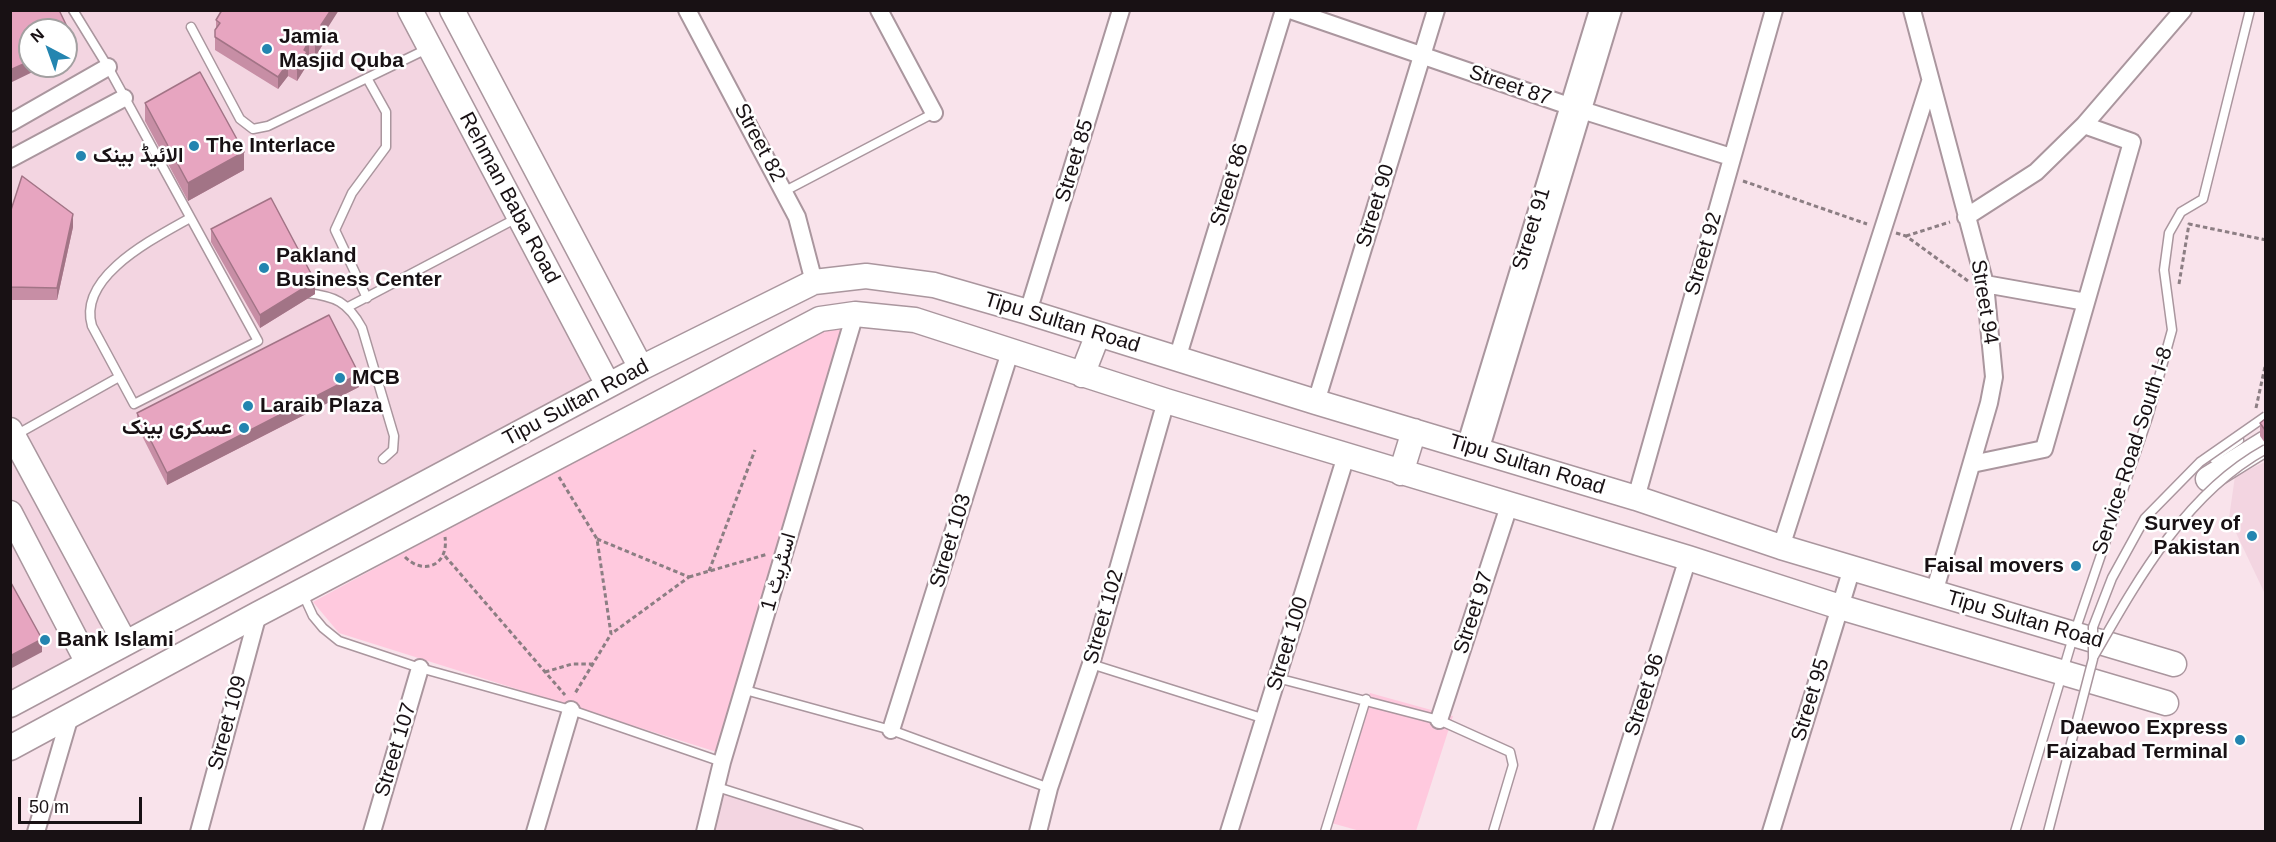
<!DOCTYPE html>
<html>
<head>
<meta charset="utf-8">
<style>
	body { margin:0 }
	#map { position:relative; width:2276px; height:842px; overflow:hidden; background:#f9e3eb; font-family:Arial,sans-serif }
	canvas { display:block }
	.frame { position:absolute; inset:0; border:12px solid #181114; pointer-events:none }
	.north { position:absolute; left:18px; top:18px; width:60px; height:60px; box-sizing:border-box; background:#fff; border:2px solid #a3a0a1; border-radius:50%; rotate:319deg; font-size:16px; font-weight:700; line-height:24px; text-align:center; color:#181114 }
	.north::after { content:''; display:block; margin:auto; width:21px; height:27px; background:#2485b0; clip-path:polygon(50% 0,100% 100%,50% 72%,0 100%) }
	.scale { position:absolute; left:18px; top:797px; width:124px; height:27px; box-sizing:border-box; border:3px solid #181114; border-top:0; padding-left:8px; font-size:18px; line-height:21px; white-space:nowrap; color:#181114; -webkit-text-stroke:4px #fff; paint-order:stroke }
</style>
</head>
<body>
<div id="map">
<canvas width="2276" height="842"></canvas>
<div class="frame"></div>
<div class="north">N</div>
<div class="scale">50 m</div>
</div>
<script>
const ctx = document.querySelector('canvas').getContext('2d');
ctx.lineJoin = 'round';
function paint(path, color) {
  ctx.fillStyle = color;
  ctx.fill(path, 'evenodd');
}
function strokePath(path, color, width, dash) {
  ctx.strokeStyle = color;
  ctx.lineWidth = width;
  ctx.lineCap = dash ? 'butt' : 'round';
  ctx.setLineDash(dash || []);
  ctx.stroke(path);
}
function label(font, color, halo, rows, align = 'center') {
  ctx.font = font + ' Arial,Vazirmatn,sans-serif';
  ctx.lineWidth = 5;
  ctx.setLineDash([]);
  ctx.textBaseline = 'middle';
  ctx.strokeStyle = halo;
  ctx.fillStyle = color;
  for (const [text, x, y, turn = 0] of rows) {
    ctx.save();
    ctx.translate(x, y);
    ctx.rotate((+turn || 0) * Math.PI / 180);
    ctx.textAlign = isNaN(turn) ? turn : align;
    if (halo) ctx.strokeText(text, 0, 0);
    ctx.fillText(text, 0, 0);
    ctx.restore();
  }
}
paint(new Path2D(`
	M11,11H411L608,385L11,705ZM30,30H66V66H30Z
	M2265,462V594L2229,518L2235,476Z
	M725,793L859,832H714Z`), '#f3d5e1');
paint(new Path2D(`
	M847,320L720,753L339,633L313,602L819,327Z
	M1370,693L1453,716L1416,831H1360L1328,822Z`), '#ffc9de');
const lane = new Path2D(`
	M73,10L108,67L258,341L134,404L92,326C77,276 155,238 190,218
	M191,27L240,119L253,129L268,126L429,48
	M367,78L386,112V147L352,193L335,230L367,298
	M785,191L934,113
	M306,293C335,296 348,302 362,328L394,436L393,450L383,459
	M348,307L517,218
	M14,436L119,377
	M2213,458L2239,440
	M302,592L313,616L323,628L339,641L420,668L571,710L722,762
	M1091,664L1265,719
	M1277,678L1439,720L1510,752L1513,765L1493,832
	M745,690L891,730L1049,788
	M717,787L859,832
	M1325,832L1366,699
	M2015,832L2074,634L2148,417L2172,330L2164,270L2169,233L2181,212L2203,199L2250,10`);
const street = new Path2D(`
	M687,10L797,217L814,282
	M879,10L934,113
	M1290,10L1569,106L1731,157
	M1912,10L1985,284L1994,377L1989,403L1934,593
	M10,123L108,67
	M10,159L124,98
	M1966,217L2036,172L2084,125L2183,10
	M1985,284L2086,302
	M1028,312L1121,10
	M1177,359L1284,10
	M1316,402L1436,10
	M1465,447L1598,10
	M1480,451L1613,10
	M1972,464L2044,449L2132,142L2084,125
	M1636,498L1774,10
	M1781,547L1930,82
	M1439,720L1509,506
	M891,730L1010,352
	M36,832L70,716
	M199,832L258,614
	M372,832L420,668
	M535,832L571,710
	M705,832L722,762L855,314
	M1038,832L1049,788L1091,664L1166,401
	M1229,832L1346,456
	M1602,832L1688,558
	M1771,832L1852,568`);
const secondary = new Path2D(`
	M410,10L608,385
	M452,10L641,368
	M1082,375L1098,334
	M10,430L125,643
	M1401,473L1414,431
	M2208,479L2266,443
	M10,513L88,663
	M10,705L641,368L814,282L866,276L934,285L1028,312L1316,402L1636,498L1781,547L2174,664
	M10,748L258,614L820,319L855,314L915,320L1166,401L1688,558L1840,607L2166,703`);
strokePath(lane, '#aa969e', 11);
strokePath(street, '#aa969e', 20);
strokePath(secondary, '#aa969e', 27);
strokePath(new Path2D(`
	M1743,181L1867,224
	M1896,233L1906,236L1968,281
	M1906,236L1950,222
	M2179,284L2189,224L2266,240
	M2256,408L2266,362
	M559,477L597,539L611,634L574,695
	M597,539L689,577L611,634
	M445,556L565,695
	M405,557C424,576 449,565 445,537
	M709,571L755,450
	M689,577L768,554
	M545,672L572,664H592`), '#8c7e83', 3, [4.5, 3]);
strokePath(lane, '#fff', 8);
strokePath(street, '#fff', 16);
strokePath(secondary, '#fff', 24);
const laneBridge = new Path2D(`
	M2094,656C2138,579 2186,493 2266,449
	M2048,832L2093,659V627L2112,578L2145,518L2200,462L2266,416`);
strokePath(laneBridge, '#aa969e', 11, []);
strokePath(laneBridge, '#fff', 8);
paint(new Path2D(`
	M216,20L325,32V41L315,57L309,54L307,57V65L297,81L288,76L278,89L215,50V30L216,28Z
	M145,103L244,170L188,201L145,121Z
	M10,213L73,227L57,300H10Z
	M211,229L315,294L260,328L211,242Z
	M359,387L167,485L137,426V413Z
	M2265,419V443L2260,436V423Z`), '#c78ea5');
paint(new Path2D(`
	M331,10H339L325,32V41L315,57V44L321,25Z
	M73,39V52L66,55V43Z
	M309,41V54L307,57V65L297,81V69L304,50Z
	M30,61V66H45L10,83V70Z
	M288,63V76L278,89V77Z
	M244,152V170L188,201V183Z
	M73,214V227L57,300V288Z
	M315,281V294L260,328V315Z
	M359,374V387L167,485V473Z
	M42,639V652L10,669V656Z`), '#a27486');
const building = new Path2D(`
	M10,10H59L73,39L66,43V30H30V61L10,70Z
	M222,10H331L321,25L325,28L315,44L309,41L304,50L307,52L297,69L288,63L278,77L215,37V30L220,23L216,20Z
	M200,72L244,152L188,183L145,103Z
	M22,176L73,214L57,288L10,287V213Z
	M271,198L315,281L260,315L211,229Z
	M329,315L359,374L167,473L137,413Z
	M2265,419V430L2260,423Z
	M10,581L42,639L10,656Z`);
paint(building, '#e7a5c0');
strokePath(building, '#a27486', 1.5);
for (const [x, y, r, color] of [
	[267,49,6,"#2485b0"],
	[194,146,6,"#2485b0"],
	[81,156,6,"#2485b0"],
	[264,268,6,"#2485b0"],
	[340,378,6,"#2485b0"],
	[248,406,6,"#2485b0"],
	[244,428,6,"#2485b0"],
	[2252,536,6,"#2485b0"],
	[2076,566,6,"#2485b0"],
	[45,640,6,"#2485b0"],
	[2240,740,6,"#2485b0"]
]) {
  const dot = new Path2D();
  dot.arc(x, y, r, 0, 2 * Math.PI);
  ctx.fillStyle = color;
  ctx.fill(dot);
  strokePath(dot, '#fff', 2);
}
label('bold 21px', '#181114', '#fff', [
	["Jamia",279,37],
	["Masjid Quba",279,61],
	["The Interlace",206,146],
	["الائیڈ بینک",93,156],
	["Pakland",276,256],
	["Business Center",276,280],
	["MCB",352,378],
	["Laraib Plaza",260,406],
	["عسکری بینک",232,428,"right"],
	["Survey of",2240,524,"right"],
	["Pakistan",2240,548,"right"],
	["Faisal movers",2064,566,"right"],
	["Bank Islami",57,640],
	["Daewoo Express",2228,728,"right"],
	["Faizabad Terminal",2228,752,"right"]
], 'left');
label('21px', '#181114', '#fff', [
	["Street 87",1510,86,19],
	["Street 82",759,143,62],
	["Street 85",1075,161,-73],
	["Street 86",1230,185,-73],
	["Rehman Baba Road",509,198,62],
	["Street 90",1376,206,-73],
	["Street 91",1532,229,-73],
	["Street 92",1704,254,-74],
	["Street 94",1984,302,81],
	["Tipu Sultan Road",1062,323,17],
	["Tipu Sultan Road",576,403,-28],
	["Service Road South I-8",2133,451,-72],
	["Tipu Sultan Road",1527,465,17],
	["Street 103",951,541,-73],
	["اسٹریٹ 1",779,572,-74],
	["Street 97",1474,613,-72],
	["Street 102",1104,617,-74],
	["Tipu Sultan Road",2025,620,16],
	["Street 100",1288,644,-73],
	["Street 96",1645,695,-72],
	["Street 95",1811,700,-73],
	["Street 109",228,723,-75],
	["Street 107",396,750,-73]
]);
</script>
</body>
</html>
